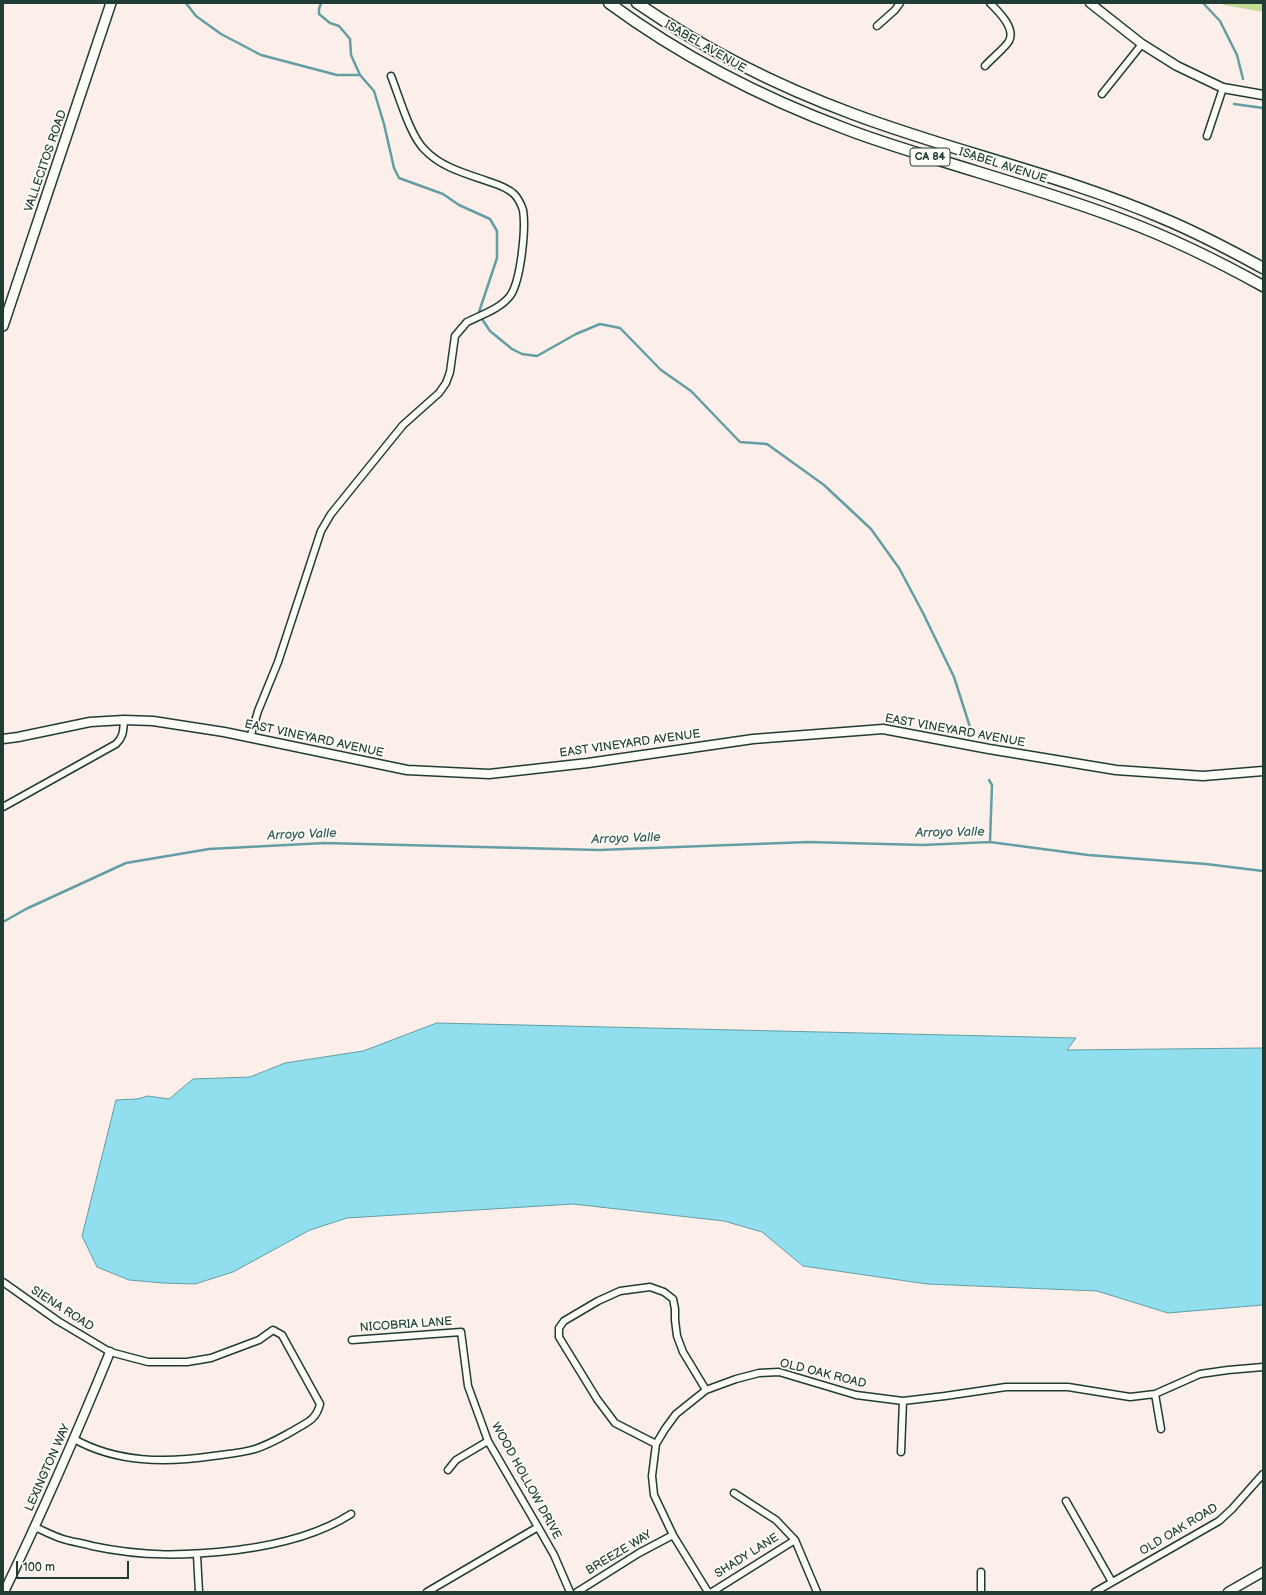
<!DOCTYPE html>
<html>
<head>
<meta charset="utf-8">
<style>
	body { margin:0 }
	#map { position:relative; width:1266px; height:1595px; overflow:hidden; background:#fcefe9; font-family:"Balsamiq Sans",sans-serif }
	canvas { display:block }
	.frame { position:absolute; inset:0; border:4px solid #1f3d34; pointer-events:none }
	.scale { position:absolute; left:16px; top:1561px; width:113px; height:18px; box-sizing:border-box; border:2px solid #1f3d34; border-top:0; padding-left:5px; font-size:12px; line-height:14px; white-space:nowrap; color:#1f3d34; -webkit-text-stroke:3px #fdfcf7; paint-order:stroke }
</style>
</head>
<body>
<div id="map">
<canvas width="1266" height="1595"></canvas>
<div class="frame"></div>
<div class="scale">100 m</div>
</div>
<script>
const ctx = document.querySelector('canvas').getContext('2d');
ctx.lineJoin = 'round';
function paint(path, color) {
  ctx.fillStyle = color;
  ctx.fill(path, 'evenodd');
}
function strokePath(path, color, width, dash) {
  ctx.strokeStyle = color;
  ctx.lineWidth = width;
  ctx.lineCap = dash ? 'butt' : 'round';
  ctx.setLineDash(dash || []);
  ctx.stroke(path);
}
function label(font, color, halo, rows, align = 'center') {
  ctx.font = font + ' "Balsamiq Sans",sans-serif';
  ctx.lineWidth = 3.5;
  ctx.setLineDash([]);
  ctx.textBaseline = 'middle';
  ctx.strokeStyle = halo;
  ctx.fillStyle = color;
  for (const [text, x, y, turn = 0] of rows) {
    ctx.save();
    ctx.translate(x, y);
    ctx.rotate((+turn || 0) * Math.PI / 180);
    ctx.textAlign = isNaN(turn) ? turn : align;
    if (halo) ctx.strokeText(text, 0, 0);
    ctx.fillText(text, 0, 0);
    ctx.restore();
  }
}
paint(new Path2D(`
	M1222,3H1263V12L1224,5Z`), '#c2dc93');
const water = new Path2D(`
	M437,1023L1076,1038L1067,1050L1263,1048V1305L1168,1313L1097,1291L927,1284L803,1266L762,1232L724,1221L573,1204L347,1218L310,1230L233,1272L195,1284L162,1283L129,1280L97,1267L82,1236L116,1100L137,1099L148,1096L169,1099L193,1079L250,1077L285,1063L363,1051Z`);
paint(water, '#90deee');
strokePath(water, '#639ea4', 1);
strokePath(new Path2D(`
	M186,3L196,16L221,34L261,55L337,75H360
	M321,3L319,9V14L330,23L339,26L350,39L351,55L360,75L374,91L384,124L394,168L399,178L443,194L459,205L490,219L497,231V258L479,312
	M1203,3L1220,21L1237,55L1243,79
	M1234,104L1263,108
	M482,319L490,331L512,349L522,354L537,356L576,334L600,324L620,328L661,370L691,391L740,442L767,444L824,485L871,529L899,568L923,613L954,677L970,727
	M989,780L992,785L990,842
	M3,922L26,909L126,863L209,849L325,843L599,850L808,842L923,845L990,842L1088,855L1206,864L1263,871`), '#639ea4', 2.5);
const minor = new Path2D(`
	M877,26L895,10L900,3
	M985,66C990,60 1006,47 1009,41C1016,28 998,11 990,3
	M1102,94L1142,44
	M1207,136L1223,88
	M250,738L258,711L278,662L321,531L331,514L403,425L439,393L446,383L450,372L455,336L467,322C481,315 500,309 510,296C521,281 526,228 523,210C521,204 518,198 514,194C507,187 496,184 487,181C464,173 441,167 425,150C410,136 399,96 391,76
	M3,807L116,744C124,736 123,731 124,720
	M3,1282L58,1321L110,1352L148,1362H187L211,1358L259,1340L273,1330L282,1335L320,1404C316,1421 305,1423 291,1432C280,1438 268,1445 255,1449C242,1453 228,1454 213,1456C166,1463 117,1463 74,1439
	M352,1340L461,1332L468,1386L488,1441L538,1527L554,1555L570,1592
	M1155,1394L1161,1429
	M656,1444L615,1423L597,1399L559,1337V1328L564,1321L598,1301L620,1291L650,1287L664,1292L673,1299L675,1309V1320L677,1336L683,1352L706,1390
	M901,1452L903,1401
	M448,1470L456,1460L488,1441
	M734,1493L776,1520L795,1540L817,1592
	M1066,1501L1112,1582
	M35,1527C44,1531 53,1536 63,1539C72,1542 83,1543 92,1546C144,1557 185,1556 237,1550C276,1545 317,1536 351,1514
	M197,1555L199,1592
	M981,1572V1592
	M427,1592L538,1527
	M577,1592L639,1553L673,1535
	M708,1592L673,1535L654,1495L652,1476L656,1444L665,1429L676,1414L706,1390L736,1379L759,1373L779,1372L856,1395L903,1401L945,1396L1006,1387H1068L1130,1397L1155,1394L1200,1374L1228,1370L1263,1367
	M712,1592L795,1540
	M1095,1592L1219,1521L1232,1509L1263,1474`);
const tertiary = new Path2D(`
	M1090,3L1142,44L1177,66L1223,88L1263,95
	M3,739L18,737L90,722L124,720L153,721L224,732L407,770L489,774L588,763L753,739L883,729L989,749L1116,770L1203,776L1263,771
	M4,1592C42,1513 77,1433 110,1352
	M1228,1592L1263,1572`);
const secondary = new Path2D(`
	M3,326L111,3`);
const trunk = new Path2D(`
	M609,3C681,56 763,98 846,129C877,141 908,150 939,160C1000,179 1063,197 1123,220C1171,238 1218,261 1263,286
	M637,3C704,49 777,86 853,114C954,152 1062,175 1162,218C1196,232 1230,250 1263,268`);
strokePath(minor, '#1f3d34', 9);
strokePath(tertiary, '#1f3d34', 11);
strokePath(secondary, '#1f3d34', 12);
strokePath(trunk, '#1f3d34', 13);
strokePath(minor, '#fdfcf7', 6);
strokePath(tertiary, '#fdfcf7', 8);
strokePath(secondary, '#fdfcf7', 9);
strokePath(trunk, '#fdfcf7', 10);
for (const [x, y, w] of [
	[930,157,40]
]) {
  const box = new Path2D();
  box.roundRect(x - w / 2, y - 9, w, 18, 3);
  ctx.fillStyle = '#fdfcf7';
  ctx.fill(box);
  strokePath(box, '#1f3d34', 1);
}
label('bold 11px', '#1f3d34', null, [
	["CA 84",930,157]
]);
label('12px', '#1f3d34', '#fdfcf7', [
	["ISABEL AVENUE",705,47,30],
	["VALLECITOS ROAD",46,161,-71],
	["ISABEL AVENUE",1003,166,18],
	["EAST VINEYARD AVENUE",955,731,10],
	["EAST VINEYARD AVENUE",314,739,12],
	["EAST VINEYARD AVENUE",630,744,-8],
	["SIENA ROAD",62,1309,33],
	["NICOBRIA LANE",406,1325,-4],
	["OLD OAK ROAD",823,1374,14],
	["LEXINGTON WAY",48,1468,-66],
	["WOOD HOLLOW DRIVE",526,1481,61],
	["OLD OAK ROAD",1179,1530,-31],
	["BREEZE WAY",619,1553,-31],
	["SHADY LANE",747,1556,-32]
]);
label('italic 13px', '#365d59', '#fdfcf7', [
	["Arroyo Valle",950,833,-1],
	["Arroyo Valle",302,835,-2],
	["Arroyo Valle",626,839,-2]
]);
</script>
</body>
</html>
